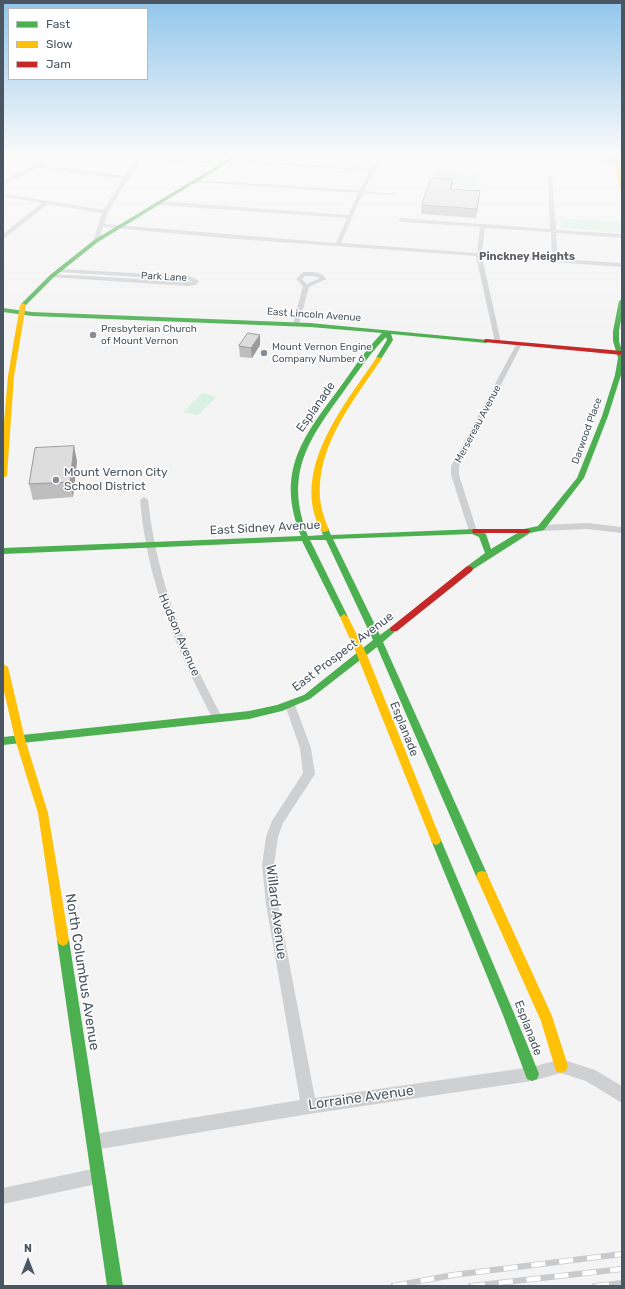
<!DOCTYPE html>
<html>
<head>
<meta charset="utf-8">
<style>
	body { margin:0 }
	#map { position:relative; width:625px; height:1289px; overflow:hidden; background:#f4f4f4; font-family:Rubik,sans-serif }
	canvas { display:block }
	.frame { position:absolute; inset:0; border:4px solid #4a5661; pointer-events:none }
	.legend { position:absolute; left:8px; top:8px; width:140px; height:72px; box-sizing:border-box; background:#fff; border:1px solid #b7bbc0; margin:0; padding:5px 7px; list-style:none; font-size:12px; color:#4a5661 }
	.legend li { display:flex; align-items:center; gap:8px; height:20px }
	.legend b { width:20px; border:1px solid #b7bbc0 }
	.north { position:absolute; left:8px; top:1241px; width:40px; height:40px; -webkit-text-stroke:3px #fff; paint-order:stroke; rotate:0deg; font-size:11px; font-weight:700; line-height:16px; text-align:center; color:#4a5661 }
	.north::after { content:''; display:block; margin:auto; width:14px; height:18px; background:#4a5661; clip-path:polygon(50% 0,100% 100%,50% 72%,0 100%) }
</style>
</head>
<body>
<div id="map">
<canvas width="625" height="1289"></canvas>
<div class="frame"></div>
<ul class="legend">
<li><b style="height:5px;background:#4caf50"></b>Fast</li>
<li><b style="height:5px;background:#ffc107"></b>Slow</li>
<li><b style="height:5px;background:#c62828"></b>Jam</li>
</ul>
<div class="north">N</div>
</div>
<script>
const ctx = document.querySelector('canvas').getContext('2d');
ctx.lineJoin = 'round';
function paint(path, color) {
  ctx.fillStyle = color;
  ctx.fill(path, 'evenodd');
}
function strokePath(path, color, width, dash) {
  ctx.strokeStyle = color;
  ctx.lineWidth = width;
  ctx.lineCap = dash ? 'butt' : 'round';
  ctx.setLineDash(dash || []);
  ctx.stroke(path);
}
function label(font, color, halo, rows, align = 'center') {
  ctx.font = font + ' Rubik,sans-serif';
  ctx.lineWidth = 3;
  ctx.setLineDash([]);
  ctx.textBaseline = 'middle';
  ctx.strokeStyle = halo;
  ctx.fillStyle = color;
  for (const [text, x, y, turn = 0] of rows) {
    ctx.save();
    ctx.translate(x, y);
    ctx.rotate((+turn || 0) * Math.PI / 180);
    ctx.textAlign = isNaN(turn) ? turn : align;
    if (halo) ctx.strokeText(text, 0, 0);
    ctx.fillText(text, 0, 0);
    ctx.restore();
  }
}
paint(new Path2D(`
	M435,169L466,172L477,179L476,187L430,184Z
	M561,218L620,222L622,232L561,228Z
	M202,393L217,397L198,415L183,412Z`), '#d9f2e3');
paint(new Path2D(`
	M50,157H56L41,165L125,176L135,159L116,157H147L227,163L225,164L140,160L108,212L104,224L336,243L347,218L158,205L155,203L158,201L348,215L358,193L196,182L194,181L196,180L359,190L370,171L227,161L229,160L371,168L378,157H382L364,191L395,194L393,195L363,193L341,243L477,253L480,227L401,222L398,220L401,218L550,229L548,176L550,175L552,176L556,230L622,234V238L556,233L558,259L622,263V267L482,257L501,342L498,344L495,342L476,256L223,238L103,227L99,241L96,243L93,241L102,213L48,204L3,239V234L42,203L3,196V194L104,210L123,179L37,168L3,184V181ZM485,228L551,232L552,258L482,253Z
	M59,269L189,276L199,281L196,285L188,286L50,277V275L52,274L193,282L188,280L57,272V270Z
	M303,272C311,272 322,271 326,279L309,287L299,324L296,326L293,324L303,286L296,279ZM305,276H313L320,278L307,284L302,279Z
	M517,343L522,344L459,466V475L477,531L473,534L469,531L451,475V466Z
	M144,497L148,500C157,583 185,647 223,719L222,722H214L213,719C175,646 147,582 140,500Z
	M587,523L622,527V533L587,529L541,531L537,528L541,525Z
	M290,701L294,702L295,705L311,748L315,774L283,823L278,837L274,865L278,904L315,1098L532,1067L561,1059L595,1070L622,1086V1103L586,1081L561,1073L532,1081L309,1114L94,1150L88,1148L86,1142L88,1136L94,1134L300,1100L266,904L262,865L266,837L272,821L303,773L300,748L285,705L286,702Z
	M97,1168L103,1170L105,1176L103,1182L97,1184L3,1204V1188Z`), '#ced0d2');
paint(new Path2D(`
	M232,157H237L98,242L54,277L25,306H21V304L50,275L94,240Z
	M545,157H577L609,160L607,161Z
	M622,299V315L619,331V341L622,351L621,375L608,416L584,478L544,530L530,533L469,572L466,571L465,569L466,567L485,553L479,537L472,534L333,539L380,635L391,627H397L398,629L383,642L488,876L486,880L482,881L478,880L476,876L377,647L310,699L282,711L249,719L3,745V737L249,711L277,705L304,695L373,640L326,540H310L348,617L344,620L340,617L302,541L3,554V548L301,536C275,471 303,437 341,386C354,368 366,349 382,333L310,327L32,316L3,312V308L32,312L310,323L488,340V342L486,343L391,334L393,340L381,359H377L376,358L387,340L386,337C371,352 359,370 346,388C310,438 283,472 308,536L323,535L321,530L325,528H328L331,535L476,529L486,534L491,549L524,529L538,526L577,478L602,416L615,375L618,358L613,341V331L619,301Z
	M436,835L440,837L441,840L527,1044L539,1074L537,1079L532,1081L527,1079L503,1015L431,840L432,837Z
	M63,934L67,936L69,940L123,1286H107L57,940L59,936Z`), '#4caf50');
paint(new Path2D(`
	M614,157H618L622,178V191L620,190Z
	M23,303L26,305L14,376L7,476L3,478V433L8,376L20,305Z
	M377,357L382,358C355,399 316,445 320,498C321,509 325,520 329,530L325,532H322C288,472 345,404 377,357Z
	M344,614L348,617L367,655L441,840L440,843L436,845L432,843L431,840L357,655L340,617Z
	M3,664L8,667L25,739L48,813L69,940L67,944L63,946L59,944L57,940L38,813L15,739L3,687Z
	M482,871L486,872L552,1016L568,1066L566,1071L561,1073L556,1071L541,1021L476,876L478,872Z`), '#ffc107');
paint(new Path2D(`
	M486,339L622,351V355L484,342V340Z
	M473,529H527L531,531L527,533H473L472,531Z
	M469,566L472,567L473,569L472,571L397,631H391L390,629L391,627L466,567Z`), '#c62828');
const rail = new Path2D(`
	M393,1286L453,1275L622,1254
	M471,1286L622,1269
	M595,1286L622,1283`);
strokePath(rail, '#c9cacc', 6);
strokePath(rail, '#fff', 4.5, [14]);
const fastBridge = new Path2D(`
	M607,160H622`);
strokePath(fastBridge, '#b9bec3', 5.5, []);
strokePath(fastBridge, '#4caf50', 4.5);
paint(new Path2D(`
	M452,188L451,189L480,191L476,218L421,214L422,205Z
	M260,335V345L252,358L240,357L239,346Z
	M77,461L73,497L33,500L29,484Z`), '#bebebf');
paint(new Path2D(`
	M453,179L452,188L449,198L450,189Z
	M480,191L479,200L476,218L477,209Z
	M260,335V345L252,358L251,348Z
	M74,446L77,461L73,497L70,482Z`), '#9b9b9b');
const building = new Path2D(`
	M431,178L453,179L450,189L480,191L477,209L422,205Z
	M248,333L260,335L251,348L239,346Z
	M74,446L70,482L29,484L35,448Z`);
paint(building, '#ddddde');
strokePath(building, '#9b9b9b', 1);
const sky = ctx.createLinearGradient(0, 0, 0, 338);
sky.addColorStop(0, '#91c6eb');
sky.addColorStop(0.46, '#fafafa');
sky.addColorStop(1, '#fafafa00');
ctx.fillStyle = sky;
ctx.fillRect(0, 0, 625, 338);
for (const [x, y, r, color] of [
	[93,335,4,"#868d94"],
	[264,353,4,"#868d94"],
	[56,480,4,"#868d94"]
]) {
  const dot = new Path2D();
  dot.arc(x, y, r, 0, 2 * Math.PI);
  ctx.fillStyle = color;
  ctx.fill(dot);
  strokePath(dot, '#fff', 1.5);
}
label('10px', '#4a5661', '#fff', [
	["Park Lane",164,277,3],
	["East Lincoln Avenue",314,315,4],
	["Mersereau Avenue",478,424,-62],
	["Darwood Place",587,431,-70]
]);
label('10px', '#4a5661', '#fff', [
	["Presbyterian Church",101,329],
	["of Mount Vernon",101,341],
	["Mount Vernon Engine",272,347],
	["Company Number 6",272,359]
], 'left');
label('bold 11px', '#5f6368', '#fff', [
	["Pinckney Heights",527,257]
]);
label('12px', '#4a5661', '#fff', [
	["Esplanade",316,407,-55],
	["East Sidney Avenue",265,528,-3],
	["Hudson Avenue",179,635,67],
	["East Prospect Avenue",343,652,-37],
	["Esplanade",404,729,68],
	["Esplanade",528,1028,69]
]);
label('12px', '#4a5661', '#fff', [
	["Mount Vernon City",64,473],
	["School District",64,487]
], 'left');
label('14px', '#4a5661', '#fff', [
	["Willard Avenue",276,912,83],
	["North Columbus Avenue",82,972,81],
	["Lorraine Avenue",361,1098,-8]
]);
</script>
</body>
</html>
